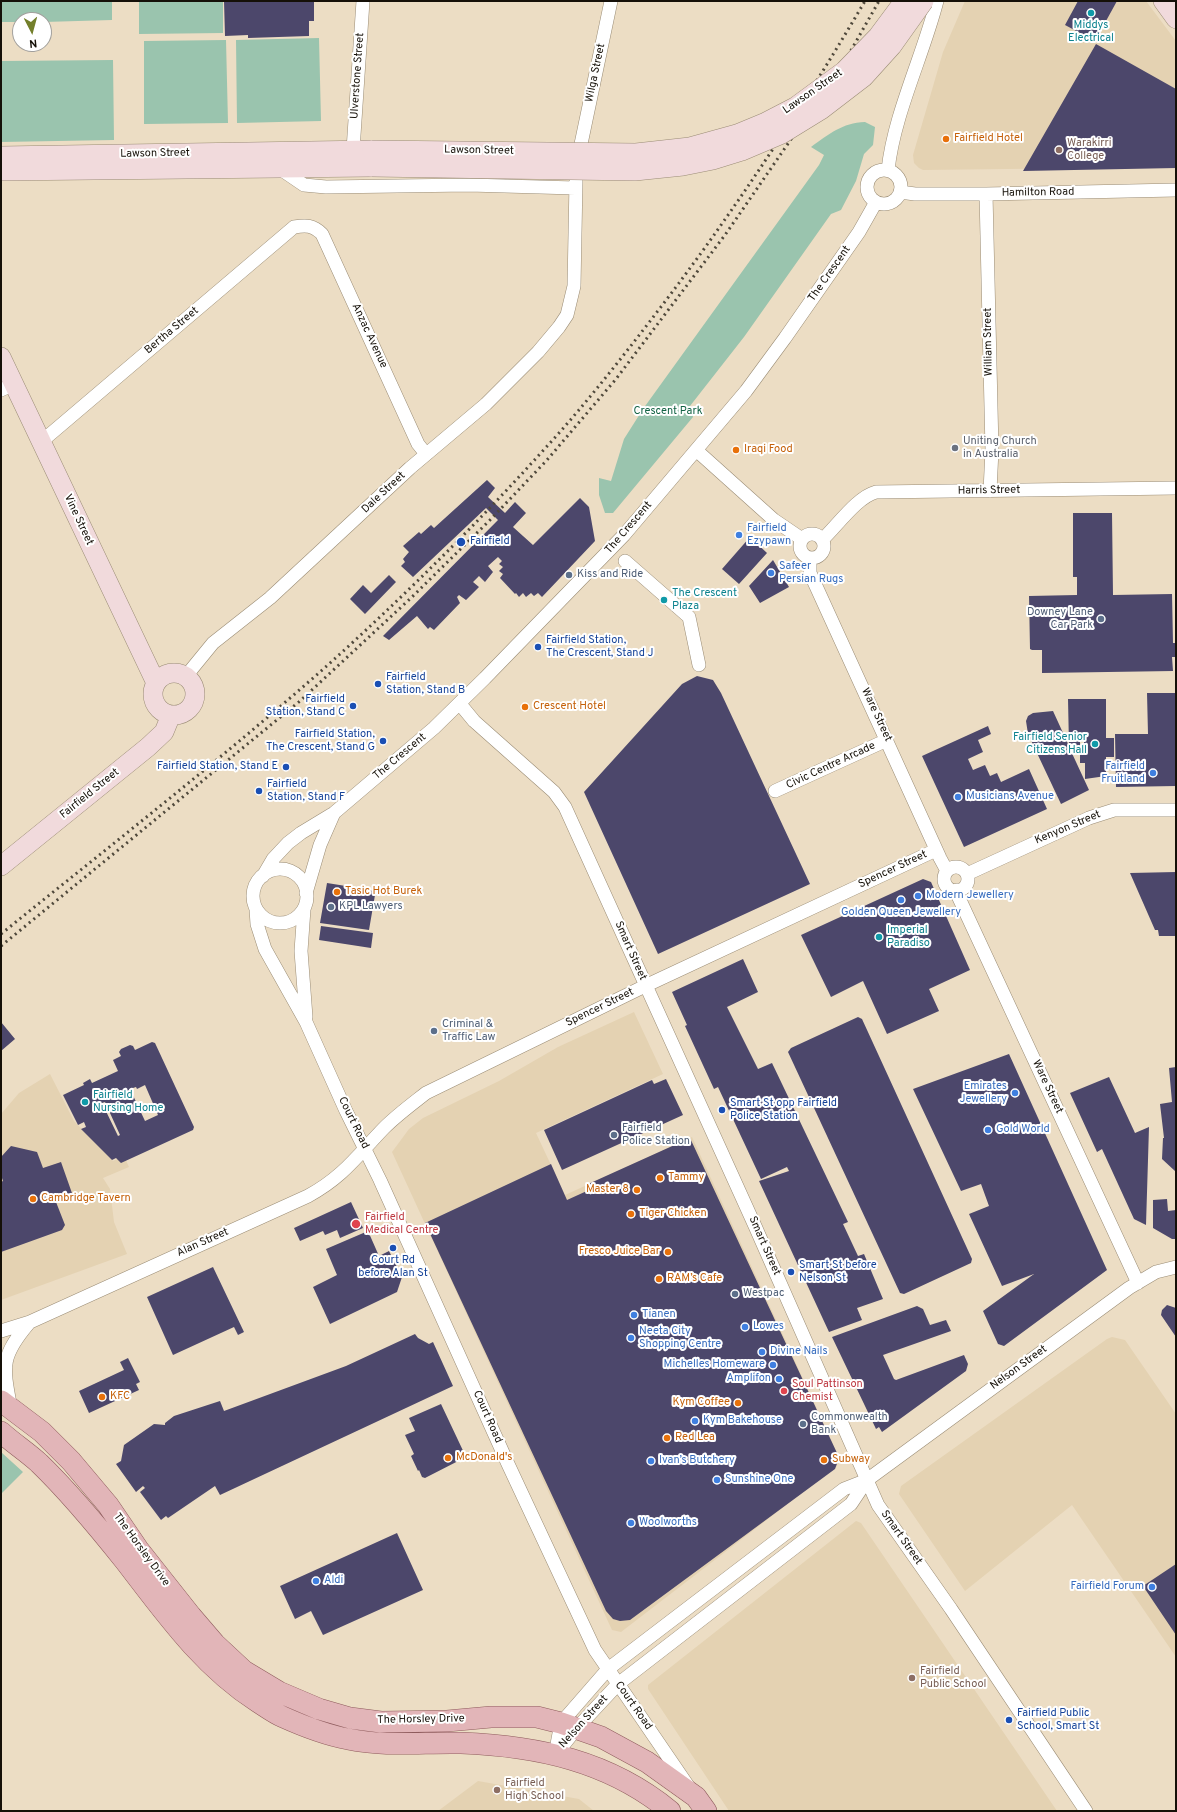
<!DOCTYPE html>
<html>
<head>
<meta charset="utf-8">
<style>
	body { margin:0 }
	#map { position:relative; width:1177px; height:1812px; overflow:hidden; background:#ecddc4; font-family:Overpass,sans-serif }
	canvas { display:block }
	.frame { position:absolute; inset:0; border:2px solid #151008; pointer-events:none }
	.north { position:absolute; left:12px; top:12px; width:40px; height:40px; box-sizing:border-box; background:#fff; border:1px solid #a19f9c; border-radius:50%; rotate:174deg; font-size:11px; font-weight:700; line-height:16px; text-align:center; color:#151008 }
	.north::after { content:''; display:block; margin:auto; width:14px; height:18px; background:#737f2b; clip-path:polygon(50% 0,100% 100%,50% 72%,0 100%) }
</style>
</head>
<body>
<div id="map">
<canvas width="1177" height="1812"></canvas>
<div class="frame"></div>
<div class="north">N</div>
</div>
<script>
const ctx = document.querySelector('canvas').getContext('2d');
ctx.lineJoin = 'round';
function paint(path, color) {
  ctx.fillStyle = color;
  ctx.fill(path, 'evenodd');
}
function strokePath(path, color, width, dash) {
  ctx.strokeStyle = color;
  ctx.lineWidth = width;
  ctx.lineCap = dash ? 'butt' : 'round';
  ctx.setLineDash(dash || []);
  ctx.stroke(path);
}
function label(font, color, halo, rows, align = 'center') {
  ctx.font = font + ' Overpass,sans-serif';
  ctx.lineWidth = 4;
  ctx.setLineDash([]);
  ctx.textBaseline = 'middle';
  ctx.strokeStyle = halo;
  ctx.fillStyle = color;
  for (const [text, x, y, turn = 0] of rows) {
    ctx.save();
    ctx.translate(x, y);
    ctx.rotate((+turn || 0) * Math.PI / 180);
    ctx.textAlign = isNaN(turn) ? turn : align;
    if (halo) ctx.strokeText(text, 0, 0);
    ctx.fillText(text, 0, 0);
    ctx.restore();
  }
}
paint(new Path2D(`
	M965,1H1146L1176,41V167L923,170L919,168L914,163L913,155L943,52Z
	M634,1012L663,1074L536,1133L565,1195L692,1137L839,1457L837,1466L621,1632L612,1630L392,1152L409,1129L423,1118L499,1081L558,1047Z
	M50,1074L74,1121L113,1161L124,1156L129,1167L103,1178L110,1189L114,1222L127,1254L1,1300V1114L19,1093Z
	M1112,1337L1125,1340L1176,1414V1657L1072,1505L965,1591L899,1494L901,1486L1107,1339Z
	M856,1521L861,1523L1057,1811H729L648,1689V1685Z
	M478,1781L579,1799L594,1811H438Z`), '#e4d2b2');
paint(new Path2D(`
	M1,1H112V20L44,22V20H20V22H1Z
	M139,1H223V33L139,34Z
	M319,38L321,121L237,123L236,40Z
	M226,40L228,123L144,124V41Z
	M113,60L114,140L1,142V61Z
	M865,122L875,127L873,145L864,154L856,181L841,210L831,214L744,337L690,406L693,417L613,513H605L599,495V478L611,481L624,439L643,409L819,165L824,155L811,147C829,134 842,123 865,122Z
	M1,1452L23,1472L1,1494Z`), '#9ac4ae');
paint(new Path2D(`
	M224,1H314V21H309V36L248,38V35L225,36Z
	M1078,1H1117L1095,41L1065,25Z
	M1096,44L1176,89V168L1023,171Z
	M487,480L495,488L488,497L505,513L515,502L526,513L513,527L533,545L580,498L589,507L595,541L542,597L538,593L534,596L531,593L526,597L523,593L519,597L516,593L515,594L500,578L503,574L499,571L503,567L499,564L502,561L498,557L488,566L493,572L485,582L479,576L473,582L479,587L466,600L459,595L457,597L460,603L434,630L430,627L428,629L417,616L389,640L383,636L498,520L486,508L413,577L401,566L405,562L403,559L409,552L403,546L419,532L421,534L431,525L434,528Z
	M1073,513H1112L1113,595L1172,594L1173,643H1176V657H1172L1173,671L1042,673V650H1032L1030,649L1029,596L1077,595V577H1073Z
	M750,537L767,553L739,584L722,569Z
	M773,560L789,587L760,603L749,586Z
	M389,575L396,582L365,614L350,599L363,585L371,593Z
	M697,676L713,680L721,693L810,884L658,954L584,792L682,684Z
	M1147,693H1176V786L1116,787L1115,734H1148Z
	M1068,699H1106V738H1114V757H1106V776L1085,779V763H1080V753H1084V741H1080V749H1070L1089,790L1061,804L1028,734L1026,721L1028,716L1033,713L1053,711L1069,746Z
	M988,726L991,734L978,740L983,752L968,759L973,770L985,765L990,776L997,773L1001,782L1029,769L1047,809L964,847L922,756Z
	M1176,872V936H1159L1158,930H1155L1130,873Z
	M923,879L931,882L970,970L929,989L939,1011L887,1034L863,981L831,997L801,935Z
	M327,883L371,890L375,895L369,930L320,923Z
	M321,926L373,933L371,948L319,940Z
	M743,959L758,992L727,1007L758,1069L772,1063L848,1222L843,1224L858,1256L864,1254L883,1299L857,1308L862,1320L829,1332L759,1181L789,1171L787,1167L761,1179L718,1087L714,1089L685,1026L687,1025L672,992Z
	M858,1017L862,1019L972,1259L971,1263L904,1294L900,1293L788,1052L791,1048Z
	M1,1022L15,1039L1,1051Z
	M152,1042L155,1043L194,1127L193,1130L121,1163L116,1158L112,1160L81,1129L86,1127L84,1122L78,1125L63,1095L84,1085L83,1083L90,1079L92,1083L118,1071L113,1060L121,1056L119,1052L121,1049L130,1045L133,1046L135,1050ZM145,1085L158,1115L145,1121L130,1089L136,1087L137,1089ZM105,1102L120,1135L118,1136L102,1103Z
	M1009,1054L1107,1270L1004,1346L998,1344L983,1311L1034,1274L1002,1286L969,1214L989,1206L981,1184L961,1191L913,1089Z
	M1176,1067V1171H1175L1162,1159L1163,1138H1164L1160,1104L1172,1102L1169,1068Z
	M1109,1077L1135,1133L1149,1127L1146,1225L1134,1219L1102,1149L1097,1152L1070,1093Z
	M666,1079L683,1115L562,1170L544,1130L652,1080L654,1084Z
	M690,1138L837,1453L838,1461L835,1469L630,1620L620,1621L613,1619L606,1611L425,1223L551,1164L567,1200L589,1190L586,1185Z
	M11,1146L37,1152L43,1168L61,1162L73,1196L56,1202L65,1225L62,1230L1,1252V1182L3,1181L1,1175V1157Z
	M1167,1199L1168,1211L1176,1210V1239H1172L1153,1228V1200Z
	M351,1202L363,1228L340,1238L337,1230L325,1235L323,1231L300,1241L294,1228Z
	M368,1231L379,1256L389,1251L402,1277L397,1292L330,1324L313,1287L337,1275L326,1249Z
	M213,1267L244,1332L238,1335L234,1327L173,1355L147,1297Z
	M1167,1305L1176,1308V1337L1161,1315L1162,1310Z
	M917,1306L923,1309L930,1325L946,1320L951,1331L883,1355L894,1379L896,1380L964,1355L968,1364L966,1371L882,1432L879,1427L876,1429L832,1337Z
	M415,1334L418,1338L429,1344L433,1342L453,1386L220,1495L215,1486L168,1518L166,1516L161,1520L140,1492L145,1488L143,1486L136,1492L116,1464L121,1461L124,1445L154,1424L165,1425V1423L174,1416L220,1401L224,1411L346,1366Z
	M128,1358L140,1382L136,1384L139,1390L89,1413L79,1391L124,1370L120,1362Z
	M441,1404L466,1457L425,1478L422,1477L419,1470L418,1471L411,1456L414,1454L405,1435L415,1431L409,1418Z
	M397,1533L423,1590L323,1635L311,1611L295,1619L280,1586Z
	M1176,1564V1635L1143,1586Z`), '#4c476b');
const street = new Path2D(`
	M581,144L611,1
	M353,150L363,1
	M279,168L304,185L326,187L469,185L575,188
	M888,170C894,114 923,56 937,1
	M867 187a17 17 0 1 1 34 0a17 17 0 1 1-34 0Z
	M900,192L915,194H986L1176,190
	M986,194L992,450L990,491
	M1,390L14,384
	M41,442L294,227C306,225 313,225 322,234L418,444L426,454
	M696,450L774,520L802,539
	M800 546a12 12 0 1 1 24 0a12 12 0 1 1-24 0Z
	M822,540C837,526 857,497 876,492L1176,488
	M810,558V573L940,858L947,871
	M625,561L689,617L699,665
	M186,676L213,643L270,598L410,468L486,404L538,352L559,327L567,315L574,286L576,181
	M460,704L474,721L554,792L565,807L755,1226L878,1505L951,1609L1086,1811
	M775,791L887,740
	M944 879a12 12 0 1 1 24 0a12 12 0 1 1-24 0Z
	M253 896a27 27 0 1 1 54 0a27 27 0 1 1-54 0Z
	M967,874L1089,818L1114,810H1176
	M263,876L273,859L288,843L301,833L334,813L434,728L485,678L624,535L746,391L785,338L859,232L876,202
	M957,890L959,898L1138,1283
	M306,893L320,845L334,813
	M256,909L257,924L265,949L306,1022L346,1111L380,1180L508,1464L595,1650L688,1786
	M304,909L301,951L306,1017
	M1,1331L30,1322L308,1196C343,1177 357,1156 384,1128C397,1115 412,1104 426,1093L645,986L936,850
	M11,1409C3,1366 0,1357 29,1323
	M557,1753L577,1728L618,1684L851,1504L867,1480
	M555,1755L561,1723L608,1669L844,1489L867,1480L1129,1288L1156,1272L1176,1267`);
const secondary = new Path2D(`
	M1163,1L1176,19
	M1,156L372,150
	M1,171L372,167
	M1,357L156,683
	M153 694a21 21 0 1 1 42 0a21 21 0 1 1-42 0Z
	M1,866L148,747L164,732L171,715`);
const primary = new Path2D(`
	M1,1401L42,1432L71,1461L108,1505L138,1549L191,1616L215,1644L244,1671L279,1692L319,1709L350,1718L381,1722L447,1721L491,1717H537L561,1723L601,1737L647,1762L696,1797L706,1811
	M1,1432C13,1443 27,1452 39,1463C70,1493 98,1527 125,1561C165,1613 202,1666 258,1702C266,1707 274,1713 283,1717C303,1726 326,1735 348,1739C385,1747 424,1742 461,1743C538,1746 609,1761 670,1811`);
strokePath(street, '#9a8c75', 14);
strokePath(secondary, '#9a8c75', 20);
strokePath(primary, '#8e5b5c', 22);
strokePath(street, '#fff', 13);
strokePath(secondary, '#f1dadc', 19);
strokePath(primary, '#e2b5b8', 21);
strokePath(new Path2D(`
	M1,934C111,845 223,758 329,664C402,598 473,528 539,455C580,411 617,364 654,316C731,216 801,110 865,1
	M1,946L300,701L412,597L491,519L547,460L616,379L725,235L845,61L879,1`), '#4f483b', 3, [2, 4]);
const secondaryBridge = new Path2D(`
	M372,150L636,153L690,147L737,134L766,122L795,107L844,71L878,36L904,1
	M372,167L635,171L683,166L713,160L742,151L782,134L821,110L864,77L892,46L924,1`);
strokePath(secondaryBridge, '#9a8c75', 20, []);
strokePath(secondaryBridge, '#f1dadc', 19);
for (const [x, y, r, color] of [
	[1091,13,4,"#0f9aa8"],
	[946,139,4,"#e8710a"],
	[1059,150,4,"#8d6e63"],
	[955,448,4,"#6b7280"],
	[736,450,4,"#e8710a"],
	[739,535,4,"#3f7fe0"],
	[461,542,5,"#1a4fb4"],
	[771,573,4,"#3f7fe0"],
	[569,575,4,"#5c6f8a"],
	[664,600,4,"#0f9aa8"],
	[1101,619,4,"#5c6f8a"],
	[538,647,4,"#1a4fb4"],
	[378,684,4,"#1a4fb4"],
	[353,706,4,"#1a4fb4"],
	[525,707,4,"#e8710a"],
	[383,741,4,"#1a4fb4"],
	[1095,744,4,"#0f9aa8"],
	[286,767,4,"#1a4fb4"],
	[1153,773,4,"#3f7fe0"],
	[259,791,4,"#1a4fb4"],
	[958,797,4,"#3f7fe0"],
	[337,892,4,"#e8710a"],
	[918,896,4,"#3f7fe0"],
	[901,900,4,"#3f7fe0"],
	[331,907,4,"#5c6f8a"],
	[879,937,4,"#0f9aa8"],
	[434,1031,4,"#5c6f8a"],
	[1015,1093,4,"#3f7fe0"],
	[85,1102,4,"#0f9aa8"],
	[722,1110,4,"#1a4fb4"],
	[988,1130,4,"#3f7fe0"],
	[614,1135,4,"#5c6f8a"],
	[660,1178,4,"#e8710a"],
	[637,1190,4,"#e8710a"],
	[33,1199,4,"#e8710a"],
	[631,1214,4,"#e8710a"],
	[356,1224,5,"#e0444e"],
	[393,1248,4,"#1a4fb4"],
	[668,1252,4,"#e8710a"],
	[791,1272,4,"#1a4fb4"],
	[659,1279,4,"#e8710a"],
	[735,1294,4,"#5c6f8a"],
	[634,1315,4,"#3f7fe0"],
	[745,1327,4,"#3f7fe0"],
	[631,1338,4,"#3f7fe0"],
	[762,1352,4,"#3f7fe0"],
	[773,1365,4,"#3f7fe0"],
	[779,1379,4,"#3f7fe0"],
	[784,1391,4,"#e0444e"],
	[102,1397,4,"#e8710a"],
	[738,1403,4,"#e8710a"],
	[695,1421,4,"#3f7fe0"],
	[803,1424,4,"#5c6f8a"],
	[667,1438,4,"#e8710a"],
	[448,1458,4,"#e8710a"],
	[824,1460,4,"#e8710a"],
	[651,1461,4,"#3f7fe0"],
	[717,1480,4,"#3f7fe0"],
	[631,1523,4,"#3f7fe0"],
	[316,1581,4,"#3f7fe0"],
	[1152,1587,4,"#3f7fe0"],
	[912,1678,4,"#8d6e63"],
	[1009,1720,4,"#1a4fb4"],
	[497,1790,4,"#8d6e63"]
]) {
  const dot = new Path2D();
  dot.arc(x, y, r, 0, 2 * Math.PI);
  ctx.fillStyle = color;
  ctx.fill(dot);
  strokePath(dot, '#fff', 1.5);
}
label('11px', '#0d838f', '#fff', [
	["Middys",1091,26,"center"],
	["Electrical",1091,39,"center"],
	["The Crescent",672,594],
	["Plaza",672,607],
	["Fairfield Senior",1087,738,"right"],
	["Citizens Hall",1087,751,"right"],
	["Imperial",887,931],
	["Paradiso",887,944],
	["Fairfield",93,1096],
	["Nursing Home",93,1109]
], 'left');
label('11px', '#151008', '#fff', [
	["Wilga Street",596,73,-78],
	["Ulverstone Street",358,76,-86],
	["Lawson Street",813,92,-35],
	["Lawson Street",479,151,1],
	["Lawson Street",155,154,-1],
	["Hamilton Road",1038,193,-1],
	["The Crescent",830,274,-55],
	["Bertha Street",172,331,-40],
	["Anzac Avenue",369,336,65],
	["William Street",989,342,-91],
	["Harris Street",989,491,-1],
	["Dale Street",384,493,-43],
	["Vine Street",78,520,65],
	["The Crescent",629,528,-49],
	["Ware Street",876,715,65],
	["The Crescent",400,757,-40],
	["Civic Centre Arcade",831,766,-25],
	["Fairfield Street",90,794,-39],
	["Kenyon Street",1068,828,-23],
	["Spencer Street",893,870,-25],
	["Smart Street",630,951,66],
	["Spencer Street",600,1008,-26],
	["Ware Street",1047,1087,65],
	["Court Road",353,1123,64],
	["Alan Street",203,1243,-24],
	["Smart Street",764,1246,66],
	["Nelson Street",1019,1368,-36],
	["Court Road",487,1417,66],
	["Smart Street",901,1538,55],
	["The Horsley Drive",141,1550,54],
	["Court Road",633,1706,55],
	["The Horsley Drive",421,1720,-1],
	["Nelson Street",584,1722,-48]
]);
label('11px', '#c56008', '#fff', [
	["Fairfield Hotel",954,139],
	["Iraqi Food",744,450],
	["Crescent Hotel",533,707],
	["Tasic Hot Burek",345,892],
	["Tammy",668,1178],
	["Master 8",629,1190,"right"],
	["Cambridge Tavern",41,1199],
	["Tiger Chicken",639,1214],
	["Fresco Juice Bar",660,1252,"right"],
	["RAM’s Cafe",667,1279],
	["KFC",110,1397],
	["Kym Coffee",730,1403,"right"],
	["Red Lea",675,1438],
	["McDonald's",456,1458],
	["Subway",832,1460]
], 'left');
label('11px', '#785e54', '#fff', [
	["Warakirri",1067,144],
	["College",1067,157],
	["Fairfield",920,1672],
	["Public School",920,1685],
	["Fairfield",505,1784],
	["High School",505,1797]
], 'left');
label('11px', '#136345', '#fff', [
	["Crescent Park",668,412]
]);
label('11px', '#5b616d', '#fff', [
	["Uniting Church",963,442],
	["in Australia",963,455]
], 'left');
label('11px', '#366cbe', '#fff', [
	["Fairfield",747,529],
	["Ezypawn",747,542],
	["Safeer",779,567],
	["Persian Rugs",779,580],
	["Fairfield",1145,767,"right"],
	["Fruitland",1145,780,"right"],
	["Musicians Avenue",966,797],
	["Modern Jewellery",926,896],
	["Golden Queen Jewellery",901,913,"center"],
	["Emirates",1007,1087,"right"],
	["Jewellery",1007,1100,"right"],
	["Gold World",996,1130],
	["Tianen",642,1315],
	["Lowes",753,1327],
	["Neeta City",639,1332],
	["Shopping Centre",639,1345],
	["Divine Nails",770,1352],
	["Michelles Homeware",765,1365,"right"],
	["Amplifon",771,1379,"right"],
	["Kym Bakehouse",703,1421],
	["Ivan’s Butchery",659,1461],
	["Sunshine One",725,1480],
	["Woolworths",639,1523],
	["Aldi",324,1581],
	["Fairfield Forum",1144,1587,"right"]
], 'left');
label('11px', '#164399', '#fff', [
	["Fairfield",470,542],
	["Fairfield Station,",546,641],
	["The Crescent, Stand J",546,654],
	["Fairfield",386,678],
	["Station, Stand B",386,691],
	["Fairfield",345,700,"right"],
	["Station, Stand C",345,713,"right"],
	["Fairfield Station,",375,735,"right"],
	["The Crescent, Stand G",375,748,"right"],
	["Fairfield Station, Stand E",278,767,"right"],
	["Fairfield",267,785],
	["Station, Stand F",267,798],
	["Smart St opp Fairfield",730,1104],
	["Police Station",730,1117],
	["Court Rd",393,1261,"center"],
	["before Alan St",393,1274,"center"],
	["Smart St before",799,1266],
	["Nelson St",799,1279],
	["Fairfield Public",1017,1714],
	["School, Smart St",1017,1727]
], 'left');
label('11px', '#4e5e75', '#fff', [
	["Kiss and Ride",577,575],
	["Downey Lane",1093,613,"right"],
	["Car Park",1093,626,"right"],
	["KPL Lawyers",339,907],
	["Criminal &",442,1025],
	["Traffic Law",442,1038],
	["Fairfield",622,1129],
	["Police Station",622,1142],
	["Westpac",743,1294],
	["Commonwealth",811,1418],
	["Bank",811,1431]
], 'left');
label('11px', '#be3a42', '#fff', [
	["Fairfield",365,1218],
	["Medical Centre",365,1231],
	["Soul Pattinson",792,1385],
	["Chemist",792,1398]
], 'left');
</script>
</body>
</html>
